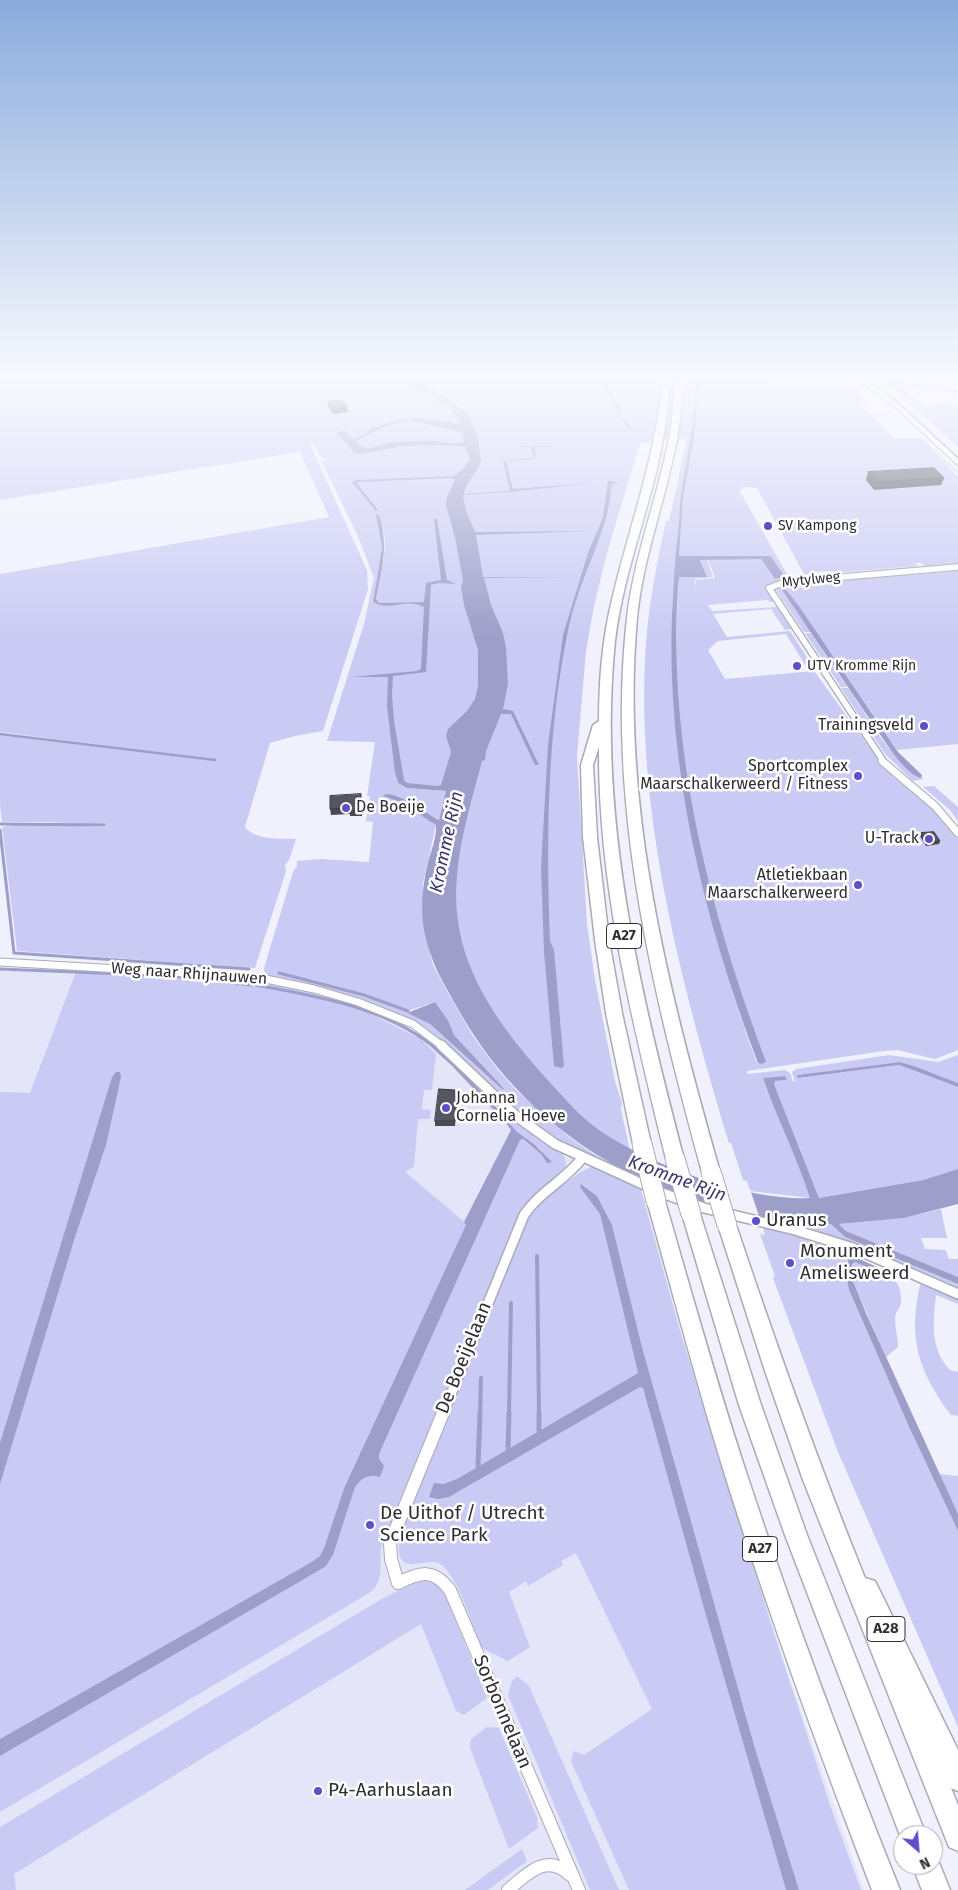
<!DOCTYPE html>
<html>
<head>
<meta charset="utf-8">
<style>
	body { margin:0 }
	#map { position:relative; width:958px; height:1890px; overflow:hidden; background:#f0f1fd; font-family:"Fira Sans",sans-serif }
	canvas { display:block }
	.north { position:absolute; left:893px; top:1825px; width:50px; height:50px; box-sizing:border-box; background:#fff; border:1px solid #ababad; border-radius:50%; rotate:153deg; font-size:14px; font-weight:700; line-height:20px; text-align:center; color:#2d2d32 }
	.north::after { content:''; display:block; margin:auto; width:18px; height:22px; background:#5e4ec7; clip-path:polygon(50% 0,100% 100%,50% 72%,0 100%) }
</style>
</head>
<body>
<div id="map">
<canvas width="958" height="1890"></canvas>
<div class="north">N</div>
</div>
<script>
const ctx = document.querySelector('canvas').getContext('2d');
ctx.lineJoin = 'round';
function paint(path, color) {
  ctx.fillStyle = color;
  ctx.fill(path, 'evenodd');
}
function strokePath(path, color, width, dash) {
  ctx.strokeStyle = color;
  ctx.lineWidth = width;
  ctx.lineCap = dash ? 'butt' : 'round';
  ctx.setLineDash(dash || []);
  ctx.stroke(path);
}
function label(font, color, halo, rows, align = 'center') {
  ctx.font = font + ' "Fira Sans",sans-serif';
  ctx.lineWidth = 5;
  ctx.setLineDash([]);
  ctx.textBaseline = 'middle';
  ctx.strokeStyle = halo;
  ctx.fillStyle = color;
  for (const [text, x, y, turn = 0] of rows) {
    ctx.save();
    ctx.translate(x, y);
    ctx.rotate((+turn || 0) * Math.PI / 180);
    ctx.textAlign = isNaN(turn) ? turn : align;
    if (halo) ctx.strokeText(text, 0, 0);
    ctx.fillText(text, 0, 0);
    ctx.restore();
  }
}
paint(new Path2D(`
	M0,970L255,984L298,993L394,1022L423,1038L543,1155L559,1149L605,1181L644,1197L694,1379L787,1671L864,1890H0Z`), '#e4e5f9');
paint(new Path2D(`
	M0,374H767L771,377L769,383H767L771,387L845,382L843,380C851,381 858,386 862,393L859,395L867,402H873L861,405L894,438H922L958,472V474L928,445L958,477V563L933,565L935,568L927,567L921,563H915L918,566L833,573L832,571L811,572L812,575L805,576L757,488L742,487L743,489L739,490L788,576L794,578L778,581L768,586L767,590L773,602H770L768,600L708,605L712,611L777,607L791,629L785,630L771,609L713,614L727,637L790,631L813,667L807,668L786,634L718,641L708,650L725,679L814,671L881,763L889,772L933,805L958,836V1050L935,1059L897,1050L884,1051L747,1071V1074L785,1070L790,1073L793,1082L795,1081L792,1072L796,1069L889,1055L938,1062L958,1055V1083L914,1066L900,1062L797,1075L799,1078L899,1065L958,1087V1169L923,1180L819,1198L774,1084L775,1081L787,1080L785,1076L763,1078C777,1119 797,1157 811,1198L750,1191L747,1181L743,1180L731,1143H729C682,986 634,809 646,644C649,602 657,562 666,521H669L687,439L640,443L606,556L593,611L586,651L577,756L587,924L595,980L615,1081L622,1103L621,1109L631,1156L620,1152L571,1118L533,1080L493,1030L458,968L443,896L453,827L462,790L403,784L391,725L395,773L398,783L407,788L446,791L439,820C423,813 400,789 382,796L398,801L436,825L423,883L424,928L433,965L448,993L473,1036L498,1070L518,1092L569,1137L589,1151L638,1180C600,1161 558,1146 525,1119C486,1087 456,1043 410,1020C368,997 312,986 265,975L264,968L293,872L297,866V861L321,859L369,862L373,822L366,821L370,796H367L375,742L327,741L364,624L374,578L359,539L321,460L328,461L320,456L313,443L310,444L313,451L367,570L368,589L323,731L295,736L270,743L245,827C256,841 280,838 296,839L289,860L285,865L286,871L255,968L17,951L2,827L18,824L104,827L107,825L45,822H2L0,804V735L215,761L217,760L0,732V574L329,517L300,452L0,500ZM693,438L683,498L679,556H771L785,577L775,579L761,559H708L715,578L696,580L695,589V579L713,577L707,559L700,560L707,577H679C666,743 708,907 765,1062L761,1064L757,1063C704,920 670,770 672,617C672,588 676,559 678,531C681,501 684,473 690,445L691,439ZM378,514C392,540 381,573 376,600L379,603L420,602V604L378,605L373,602L382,547L377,515ZM435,1002L448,1020L454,1035L497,1081L504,1089L503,1090L430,1024L407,1013L410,1010Z
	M882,381L915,382L958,389V397L951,392L940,393L936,389L926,390L922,387L899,384L923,406L958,404V447L891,386L888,387Z
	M958,571V744L897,750L799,606L782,590L811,632H804L776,590L784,585Z
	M805,633H811L847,687H841Z
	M841,688H848C871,720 889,760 924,779L913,781L885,754Z
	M934,786L958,807V821L950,810L923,787Z
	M77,969L226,977L270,982L356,1005L365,1011L421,1039L436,1054L432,1090H424L422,1109L431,1110L430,1119H418L414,1167L405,1172L467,1224L344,1487L324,1548L320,1556L310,1563L0,1739V1092L30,1093Z
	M503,1108L561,1152L565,1158L566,1167C557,1184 533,1191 522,1208L381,1547C379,1565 385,1582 369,1593L0,1812V1756L318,1571L326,1566L333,1555L355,1487C362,1477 369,1474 380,1477L381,1464L378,1457L379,1454L520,1140L522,1139L541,1154L547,1163L541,1150L516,1131L498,1109Z
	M593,1166L640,1187L679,1327L771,1624L831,1808L861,1890H799L754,1745L642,1347L612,1225L597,1196L582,1184L600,1214L638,1373L457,1479L443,1484L442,1499L459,1491L640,1387L643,1388L705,1612L786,1890H629L571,1761L574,1751L584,1755L652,1709L576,1553L561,1561L563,1565L528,1586L526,1581L509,1592L530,1647L508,1661L484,1649L479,1643C471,1621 461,1587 446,1569C437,1558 426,1563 414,1564C386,1567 405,1518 409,1505L527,1217C531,1212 535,1205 540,1201C548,1195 586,1167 593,1166Z
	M941,1209L947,1238H921L925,1249L946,1250L949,1259H958V1277L846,1231L839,1224L904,1218Z
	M755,1216L799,1224H831L845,1237L958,1284V1290Z
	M762,1225L850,1250L846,1276L849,1290L910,1429L958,1531V1727L838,1452L773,1278L775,1276L760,1234L765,1235Z
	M855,1262C877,1271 903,1273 901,1301C901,1307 895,1312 895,1319C895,1328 898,1337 898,1347L886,1357L853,1281L852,1263Z
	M922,1282L958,1298V1304L936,1295C933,1322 930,1349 950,1370L958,1372V1416L951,1415C918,1371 908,1339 920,1285H922Z
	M939,1474L958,1476V1514L939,1476Z
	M419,1579C429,1580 436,1581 443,1590L487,1698L464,1715L456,1711L421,1624L14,1874L16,1890H0V1827L380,1600Z
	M517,1676L529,1686L619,1890H590L508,1695L512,1681Z
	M487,1727L499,1728L537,1817L538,1828L509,1849L470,1748L471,1739Z
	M522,1849L527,1861L488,1890H465Z`), '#cacbf4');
paint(new Path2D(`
	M377,374H404L414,378L444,396L467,414L477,434L481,459L479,467L466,486L464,494L510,491L503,461L534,458L531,447H499L575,446L535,447V459L506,461L513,489L593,483L509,492L463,495L466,511L475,532L590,531L476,535L483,577H572L484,578L491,605L503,633L506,648L508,684L503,709L513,711L539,765H535L511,714H501L486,751L485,760L482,761C468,815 449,871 459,928C470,990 513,1042 554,1087C567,1101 580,1116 595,1127C643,1163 750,1202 810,1198C797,1157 777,1119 763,1078L785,1076L787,1080L775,1081L774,1084L819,1198L923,1180L958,1169V1204L904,1218L839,1224L846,1231L958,1277V1284L845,1237L831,1224C801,1225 774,1220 745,1214C623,1188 519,1118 458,1009C442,980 431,964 424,930C420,908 423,883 428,862C431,851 437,837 436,825L398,801L382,796C394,787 426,814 439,820L446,791L407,788L398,783L395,773L387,706L388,677H351L417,671L421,669L424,607C409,598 387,612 373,602L382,547L376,515H379C389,543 382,571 376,599L379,603L424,602L426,583L441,580L434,519H437L447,580L456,584L439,583L431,585L426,672L393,676L392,695L394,721L404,780L407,783L437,786L441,785L451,752L446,736L448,729L467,711L475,699L478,686V650L464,605L461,586L463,582L462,575L455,537L446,505L447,497L455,480L451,478L358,482L357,484L378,510L376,511L352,482L357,480L454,476L465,467L470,459L465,447C429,443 396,445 360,455L355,453L336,432L345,431L353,439H356L373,428L398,420L416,418L461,424L451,409L414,387L400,380ZM408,420L458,431L462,433L464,442C456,445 443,442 433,441C421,441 407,441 394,442C378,443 369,456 355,441L386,426Z
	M696,374H699L694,437L683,498L679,556H771L785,577L775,579L761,559L700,560L707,577H679C676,608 676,638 677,668C682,804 719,936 766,1062L761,1064L758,1063C704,921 666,767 672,614C673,586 675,559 678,531C680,518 679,504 682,490C687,451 697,414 696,374Z
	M608,481H613V483L622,481L612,485C610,496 609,508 606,518C595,555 577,589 569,626C547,729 546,836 550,941L554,950L564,1066L561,1068L554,1066L544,952L541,868L548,745L563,635L588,553L603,517Z
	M783,589L786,590L799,606L898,752L922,775L921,778C910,775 899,761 892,752L782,590Z
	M435,1002L448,1020L454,1035L497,1081L504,1089L503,1090L430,1024L407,1013Z
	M900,1062L914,1066L958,1083V1087L899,1065L798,1078L797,1075Z
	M116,1072H120L121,1077L106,1145L75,1237L0,1484V1443L112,1077Z
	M499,1113H501L516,1131L535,1145L552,1162L547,1163L541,1154L523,1139L520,1140L379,1454V1459L384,1466L380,1477C369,1474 362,1477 355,1487L333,1555L326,1566L318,1571L0,1756V1739L310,1563L320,1556L324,1548L344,1488L466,1225L464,1222L511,1130Z
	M581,1184L597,1196L612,1225L642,1347L754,1745L799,1890H786L705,1612L643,1388L640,1387L449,1497L438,1499L429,1497L434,1483L443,1484L457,1479L638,1373L600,1214L580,1187Z
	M849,1254L898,1277L896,1279L855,1262L852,1264L853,1281L866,1313L958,1514V1531L910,1429L849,1290L846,1276Z`), '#9d9eca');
paint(new Path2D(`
	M697,1173L750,1189L760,1219L706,1207Z`), '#f0f1fd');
strokePath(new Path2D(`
	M598,374L621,414
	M623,418L629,429`), '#9d9eca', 2);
strokePath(new Path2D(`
	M0,734L215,760`), '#9d9eca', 2.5);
strokePath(new Path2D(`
	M0,824L104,825
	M0,830L14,953L249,969
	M0,969L171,976L252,985
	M279,973L364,995L408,1011
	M256,985C317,996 383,1007 433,1046`), '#9d9eca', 3);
strokePath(new Path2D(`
	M432,1045L453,1064L499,1113
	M537,1256L539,1414
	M480,1414L481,1378
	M509,1414L511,1303`), '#9d9eca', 4);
strokePath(new Path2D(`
	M539,1413V1431
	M508,1449L509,1413
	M478,1466L480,1413`), '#9d9eca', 5);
const streetFar3 = new Path2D(`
	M884,762L769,588L785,582L958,567`);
const streetFar2 = new Path2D(`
	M882,761L935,806L958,833
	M0,962L256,977L314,989L358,1002L413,1024L442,1046`);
const streetFar1 = new Path2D(`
	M441,1045L516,1116L555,1144L662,1193L704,1208L795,1230L853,1248L958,1294
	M443,1414L524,1215C540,1191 566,1180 583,1157`);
const street = new Path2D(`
	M443,1413L390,1543L391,1559L398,1583C421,1572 433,1568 450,1590L579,1890
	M508,1890C527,1874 547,1852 570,1875`);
const secondary = new Path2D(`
	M864,375L897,376L958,386V390L897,380L865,379L897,403L958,459V465L893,405L859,380V378Z`);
const highway = new Path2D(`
	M663,374H671C668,408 664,440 656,473C642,529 622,583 615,641C597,817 640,990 684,1159L681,1165L675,1167L669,1165L666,1159C633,1024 598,887 599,747L593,765L597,837L609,940L622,1013L651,1144L648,1150L642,1152L636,1150L633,1144L606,1013L595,940L583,837L581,765L593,725L599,721C599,683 602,642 611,604C629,525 657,456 663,374Z
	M675,374H683C682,396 681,418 677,439C666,499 643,557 637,618C620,807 669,992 720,1172L717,1178L711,1180L705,1178L702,1172C653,992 606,805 627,618C634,557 657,499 669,439C673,418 674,396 675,374Z
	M656,1192L662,1195L665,1201C693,1298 720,1395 752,1490C797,1625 847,1758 900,1890H872C821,1757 772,1624 729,1488C699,1393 674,1297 647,1201L650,1195Z
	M691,1205L698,1208L700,1214L761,1405L807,1535L926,1835H903V1843L785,1535L739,1405L682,1214L684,1208Z
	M727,1216L734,1219L736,1225C776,1344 818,1462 865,1578L875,1581L958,1750V1791L951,1788L958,1805V1851L949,1847L803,1480L765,1371L718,1225L720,1219Z
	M933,1854L936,1855L950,1890H922L912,1865H933Z`);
strokePath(streetFar3, '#aaabb6', 8);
strokePath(streetFar2, '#aaabb6', 9);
strokePath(streetFar1, '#aaabb6', 12);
strokePath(street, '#aaabb6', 14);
strokePath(secondary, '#aaabb6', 3);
strokePath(highway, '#aaabb6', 3);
strokePath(streetFar3, '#fff', 5.5);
strokePath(streetFar2, '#fff', 7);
strokePath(streetFar1, '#fff', 9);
strokePath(street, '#fff', 12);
paint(secondary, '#fff');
paint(highway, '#fff');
strokePath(new Path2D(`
	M868,374L958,457`), '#8d8d96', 1);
const highwayBridge = new Path2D(`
	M642,1144L656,1201
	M675,1159L691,1214
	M711,1172L727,1225`);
strokePath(highwayBridge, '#aaabb6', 21, []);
strokePath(highwayBridge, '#fff', 19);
paint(new Path2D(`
	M328,402L348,412L333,414L328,407Z
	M868,472L944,478L941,485L874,490L866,480Z
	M362,800V816H350V814L331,815L330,809Z
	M921,833L940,841L939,844L926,846L920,836Z
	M455,1096L457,1102L455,1126H435V1121Z`), '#494a53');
paint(new Path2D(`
	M347,407L348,412L333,414V409Z`), '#3c3c43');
const building = new Path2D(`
	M341,400L347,407L333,409L328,402Z
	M934,468L944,478L877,482L868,472Z
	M361,794V810L350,811V808L330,809V796Z
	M934,832L940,841L927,843L921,833Z
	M439,1089L455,1090V1096H457L455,1121H435Z`);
paint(building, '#555660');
strokePath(building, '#3c3c43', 1);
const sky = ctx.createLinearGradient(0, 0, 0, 639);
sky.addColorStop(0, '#8aabdc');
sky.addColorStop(0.59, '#f8f9fe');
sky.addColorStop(1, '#f8f9fe00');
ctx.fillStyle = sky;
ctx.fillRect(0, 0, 958, 639);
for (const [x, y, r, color] of [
	[768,526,5,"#5e4ec7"],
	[797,666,5,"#5e4ec7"],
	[924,726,5,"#5e4ec7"],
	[858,776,5,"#5e4ec7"],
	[346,808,5,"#5e4ec7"],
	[929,839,5,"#5e4ec7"],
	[858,885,5,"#5e4ec7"],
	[446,1108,5,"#5e4ec7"],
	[756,1221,5,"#5e4ec7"],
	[790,1263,5,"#5e4ec7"],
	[370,1525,5,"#5e4ec7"],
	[318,1791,5,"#5e4ec7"]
]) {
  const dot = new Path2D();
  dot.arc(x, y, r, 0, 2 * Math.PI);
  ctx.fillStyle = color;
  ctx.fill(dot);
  strokePath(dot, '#fff', 2);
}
label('14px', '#2d2d32', '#fff', [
	["SV Kampong",778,526],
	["UTV Kromme Rijn",807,666]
], 'left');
label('14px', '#2d2d32', '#fff', [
	["Mytylweg",811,580,-6]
]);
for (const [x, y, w] of [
	[624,936,35],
	[760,1549,35],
	[886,1629,38]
]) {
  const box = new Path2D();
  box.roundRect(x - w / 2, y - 12.5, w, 25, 4);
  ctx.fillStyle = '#fff';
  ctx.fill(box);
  strokePath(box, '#2d2d32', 1);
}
label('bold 15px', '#2d2d32', null, [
	["A27",624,936],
	["A27",760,1549],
	["A28",886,1629]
]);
label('16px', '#2d2d32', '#fff', [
	["Trainingsveld",914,726],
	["Sportcomplex",848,767],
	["Maarschalkerweerd / Fitness",848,785],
	["De Boeije",356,808,"left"],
	["U-Track",919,839],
	["Atletiekbaan",848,876],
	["Maarschalkerweerd",848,894],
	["Johanna",456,1099,"left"],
	["Cornelia Hoeve",456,1117,"left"]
], 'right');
label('16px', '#2d2d32', '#fff', [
	["Weg naar Rhijnauwen",189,974,4]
]);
label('italic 18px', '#3b376f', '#fff', [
	["Kromme Rijn",447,842,-78],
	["Kromme Rijn",677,1179,20]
]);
label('19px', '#2d2d32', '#fff', [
	["Uranus",766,1221],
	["Monument",800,1252],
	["Amelisweerd",800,1274],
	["De Uithof / Utrecht",380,1514],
	["Science Park",380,1536],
	["P4-Aarhuslaan",328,1791]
], 'left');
label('19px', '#2d2d32', '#fff', [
	["De Boeijelaan",464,1358,-68],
	["Sorbonnelaan",502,1712,67]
]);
</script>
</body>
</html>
